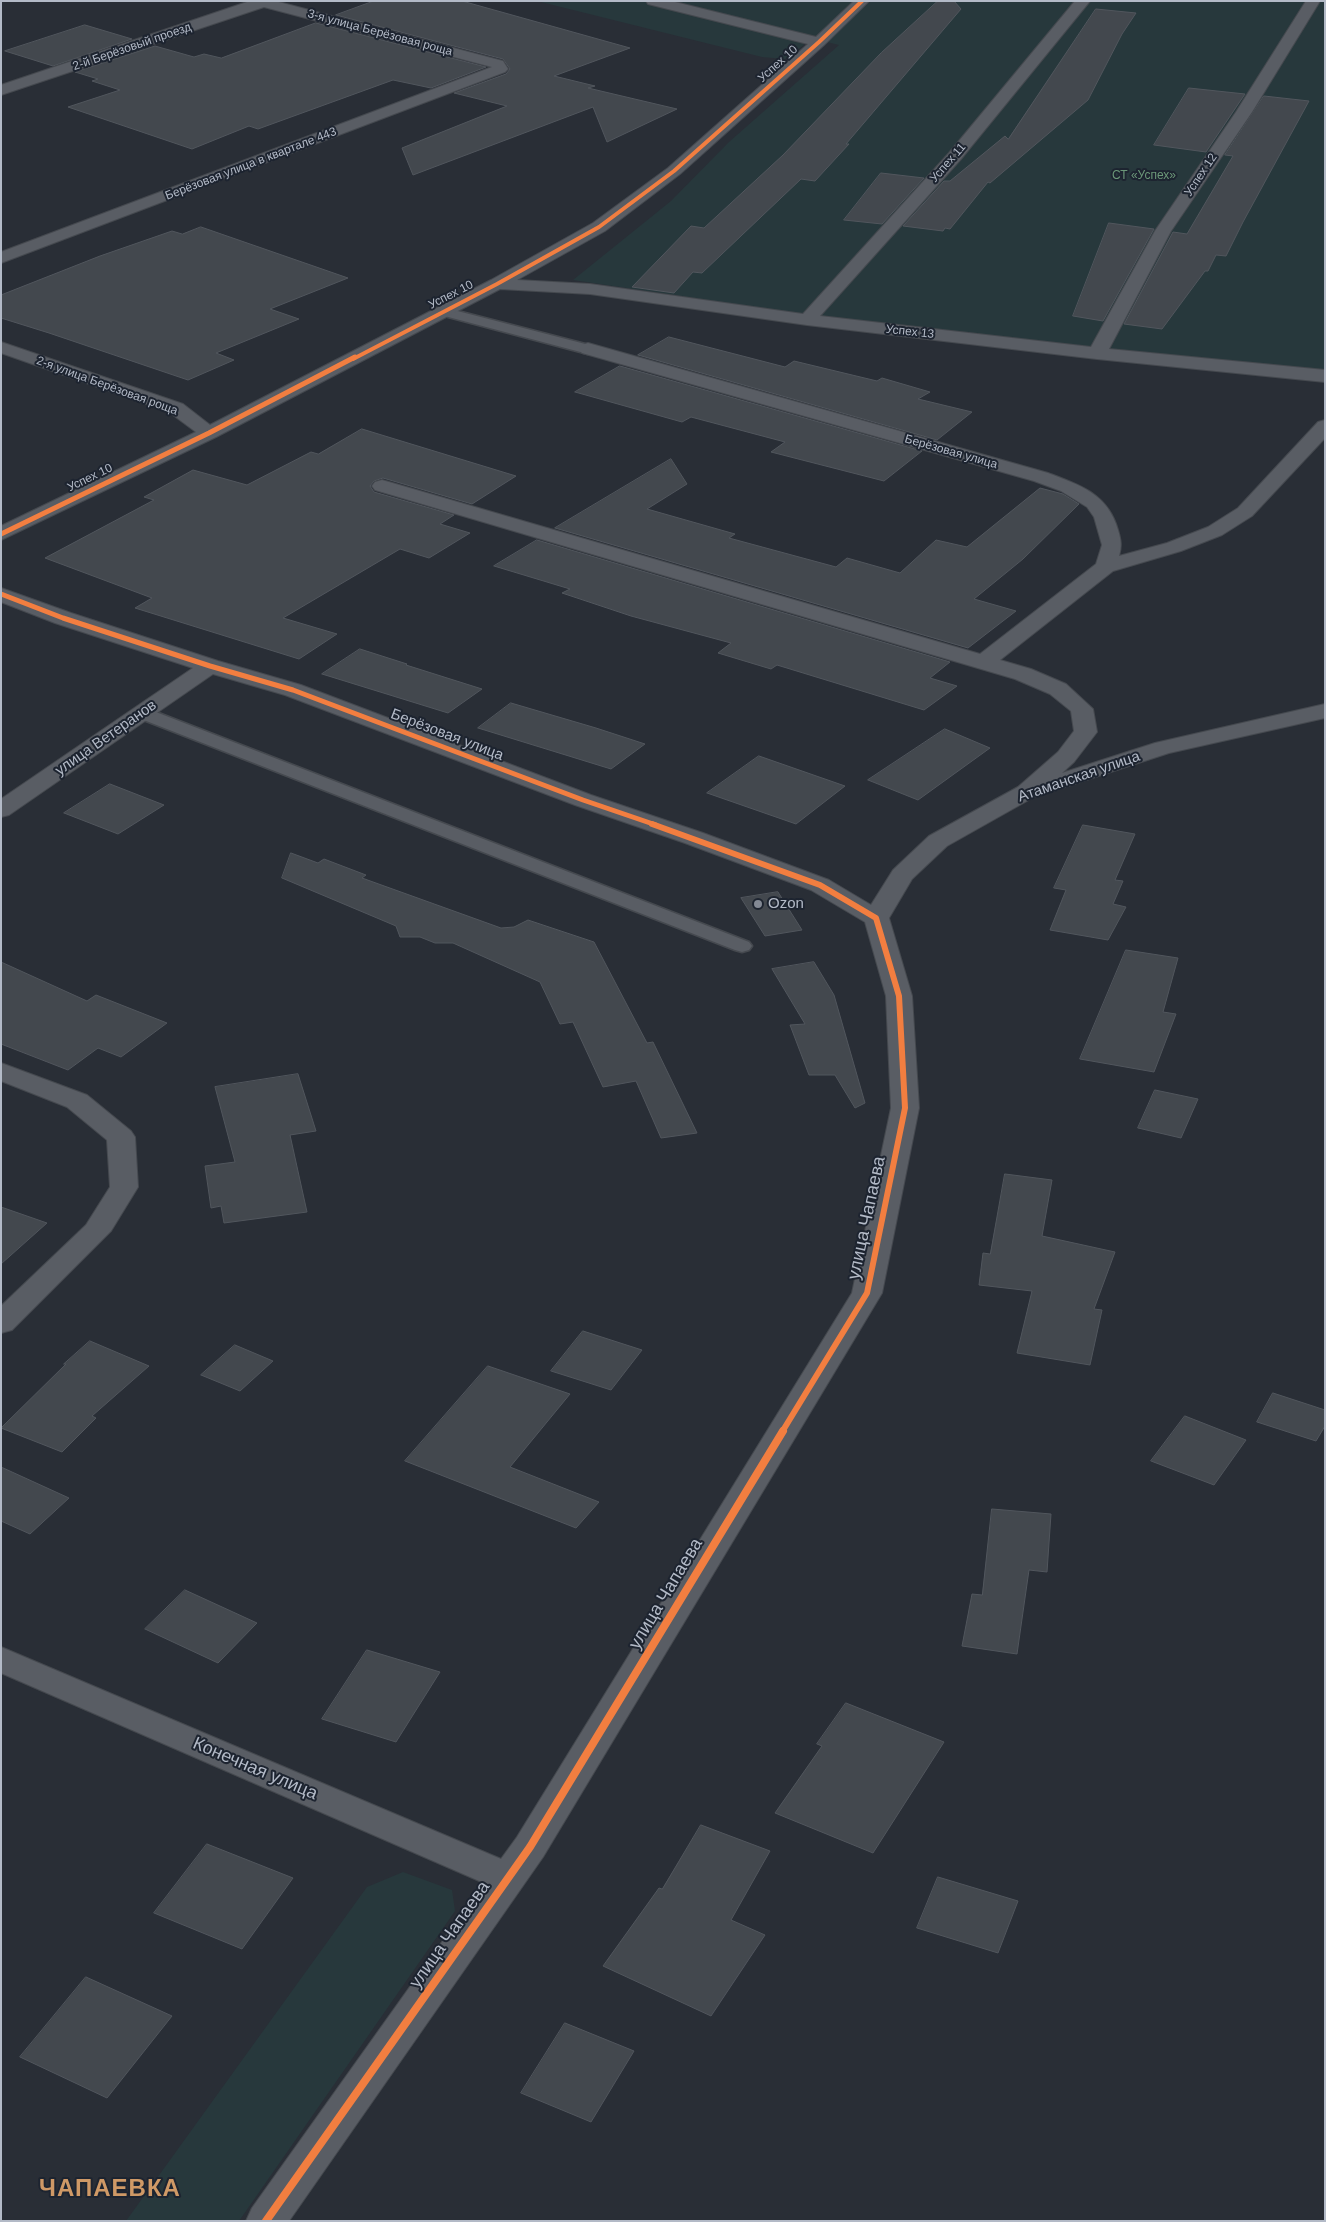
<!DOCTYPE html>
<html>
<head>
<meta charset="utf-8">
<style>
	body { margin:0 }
	#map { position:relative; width:1326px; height:2222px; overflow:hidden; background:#292e36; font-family:Arial,sans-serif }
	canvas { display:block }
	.frame { position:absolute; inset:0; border:2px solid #b3bac7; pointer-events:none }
</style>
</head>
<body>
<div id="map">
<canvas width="1326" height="2222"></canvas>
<div class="frame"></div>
</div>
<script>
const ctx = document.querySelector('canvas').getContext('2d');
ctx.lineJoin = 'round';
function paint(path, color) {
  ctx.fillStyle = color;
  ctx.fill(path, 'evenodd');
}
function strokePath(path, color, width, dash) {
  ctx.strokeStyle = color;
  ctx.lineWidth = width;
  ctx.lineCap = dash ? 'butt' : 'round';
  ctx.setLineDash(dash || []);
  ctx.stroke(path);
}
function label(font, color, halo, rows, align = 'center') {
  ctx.font = font + ' Arial,sans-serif';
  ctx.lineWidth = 4;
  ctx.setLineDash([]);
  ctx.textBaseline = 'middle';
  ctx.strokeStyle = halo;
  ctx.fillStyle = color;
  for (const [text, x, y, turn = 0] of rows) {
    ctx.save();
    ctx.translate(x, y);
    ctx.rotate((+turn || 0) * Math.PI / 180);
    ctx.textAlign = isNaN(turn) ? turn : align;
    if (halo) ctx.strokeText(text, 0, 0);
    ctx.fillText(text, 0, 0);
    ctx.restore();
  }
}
paint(new Path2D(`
	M537,1H645L803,40L804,45L785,59L762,57Z
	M663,1H1325V372L826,318L573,280L671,201L729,142L839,45Z
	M403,1872L452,1890L455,1911L239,2221H126L367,1887Z`), '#27383c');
const building = new Path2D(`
	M374,1H462L630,48L554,76L595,86L588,88L677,109L607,142L593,107L413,175L402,148L507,106L454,93L506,74L510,69L503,59L336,15Z
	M938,1H954L961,9L846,144H849L815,181L801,179L702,273L693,272L674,293L632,287L691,226L704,228L783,155L881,53Z
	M1096,9L1136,13L1122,34L1088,100L990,183L988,182L950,229L945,228L943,231L903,226L944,181H950L1005,136L1008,139Z
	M316,23L486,67L431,88L393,80L258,129L249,126L192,149L68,107L120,90L92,81L98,79L75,72L155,46L194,57L204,54L221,58Z
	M85,25L132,39L53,66L5,51Z
	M1189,88L1245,94L1206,152L1154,145Z
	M1264,96L1309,101L1243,222L1226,256L1216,255L1208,271H1205L1162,329L1124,324L1173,232L1187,234L1233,156L1225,155Z
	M881,173L924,178L882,224L844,220Z
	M1109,223L1154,229L1103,321L1073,316Z
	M201,227L348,278L270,309L299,319L216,353L234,360L188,380L49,333L1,318V295L100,256L172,231L182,234Z
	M669,337L785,367L794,361L877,381L882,378L930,392L918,399L972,412L937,440L638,355Z
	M620,366L922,451L884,481L771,452L785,442L691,417L682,422L575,392Z
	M362,429L516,476L472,504L383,478L374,481L370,486L374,492L454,515L440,524L470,533L429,558L400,549L283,618L337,634L299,659L135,608L152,598L45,558L154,500L144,497L193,470L247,485L311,452L318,454Z
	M671,459L687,484L647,509L735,534L729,538L836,567L847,558L900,573L936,540L967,547L1040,488L1063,494L1079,504L1023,559L974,599L1016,611L968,648L555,528Z
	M537,540L950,662L930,678L957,686L924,710L777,665L771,669L718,653L731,643L631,616L562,593L570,589L494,566Z
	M360,649L407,664L406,665L482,689L448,713L322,674Z
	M511,703L596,728L645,744L611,769L478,728Z
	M945,729L990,748L918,800L868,780Z
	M759,756L845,786L796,824L707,793Z
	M110,784L164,805L118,834L64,813Z
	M1083,825L1135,834L1115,880L1123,881L1113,904L1126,907L1108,940L1050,930L1066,890L1054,888Z
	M291,853L318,863L324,859L366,875L362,878L501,928L514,927L528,920L594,942L647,1043L653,1042L697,1133L661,1138L636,1081L603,1087L573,1022L560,1024L540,982L453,943H435L420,937H400L396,926L282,878Z
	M778,892L802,930L765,936L741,898Z
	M1126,950L1178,958L1163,1012L1176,1014L1154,1072L1080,1059Z
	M1,962L87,1001L96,995L167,1023L121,1057L98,1048L68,1070L1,1044Z
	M814,962L834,995L865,1103L855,1108L835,1075H809L790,1025L805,1024L772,969Z
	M298,1074L316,1131L290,1135L307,1212L224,1223L221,1206L211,1208L205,1166L235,1162L215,1087Z
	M1155,1090L1198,1099L1181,1138L1138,1128Z
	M1005,1174L1052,1180L1042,1236L1115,1252L1094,1309L1102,1310L1090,1365L1017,1353L1032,1291L979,1285L983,1253L990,1254Z
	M1,1207L47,1223L1,1264Z
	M583,1331L642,1350L611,1390L551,1371Z
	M90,1341L149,1366L92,1416L96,1418L62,1452L1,1428L66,1364H64Z
	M235,1345L273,1361L240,1391L201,1375Z
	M488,1366L570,1394L510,1467L599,1502L576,1528L405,1461Z
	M1273,1393L1325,1410V1426L1316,1441L1257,1422Z
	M1185,1416L1246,1440L1214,1485L1151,1461Z
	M1,1467L69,1498L30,1534L1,1521Z
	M992,1509L1051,1514L1047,1572L1029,1570L1017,1654L962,1646L972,1594L982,1595Z
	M185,1590L257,1623L218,1663L145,1629Z
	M367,1650L440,1672L396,1742L322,1719Z
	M846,1703L944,1742L873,1853L775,1813L822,1746L817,1744Z
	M701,1825L770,1851L731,1920L765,1935L711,2016L603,1966L659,1888L662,1889Z
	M207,1844L293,1878L242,1949L154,1913Z
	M938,1877L1018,1901L998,1953L917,1928Z
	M86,1977L172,2016L107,2098L20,2057Z
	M565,2023L634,2051L591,2122L521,2093Z`);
paint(building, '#43484e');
strokePath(building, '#51565d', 1);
const lane = new Path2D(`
	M442,307L593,346L596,349L593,352L588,354L437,314L435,311L437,308Z
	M143,707L749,942L752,946L749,950L742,952L735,950L136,717L134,713L136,709Z`);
const street = new Path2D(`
	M250,1H275L503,61L508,69L505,72L1,263V252L492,67L264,7L1,95V85Z
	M646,1H671L816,37L854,1H869L824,45L680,174L605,231L517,280L590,284L803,314L949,153L1075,1H1090L961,159L820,316L1091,347L1155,231L1236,112L1306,1H1320L1252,112L1171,231L1109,349L1325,370V382L1097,359L807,325L590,294L500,289L216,437L1,540V526L196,432L169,412L1,353V342L183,404L210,425L491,280L593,223L668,168L808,44L648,4Z
	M588,343L1048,473C1080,485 1108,494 1118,530C1121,540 1122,546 1119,556L1167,543L1208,527L1238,508L1318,422L1325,420V438L1252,516L1222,535L1181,551L1113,571L1000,660L1031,669L1066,684L1093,709L1097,732L1074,762L1062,773L1155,743L1325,704V718L1169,753L1034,797L947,846L912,879L889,918L912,996L919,1108L882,1293L543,1857L289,2221H246L252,2208L484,1883L1,1673V1647L501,1859L517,1837L852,1293L891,1108L886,996L865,922L811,890L685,843L575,805L285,695L213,674L9,815L1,817V799L193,668L55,623L1,602V588L71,613L218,661L301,685L591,795L703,833L829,880L871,905L893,870L929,836L1018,787L1058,752L1074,731L1071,711L1050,694L1015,679L375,490L372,486L375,482L382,480L389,482L980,654L1096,564L1102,545L1094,517L1087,507L1061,491L1034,481L582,353L579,349L582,345Z
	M1,1063L87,1095L131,1131L135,1137L138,1187L111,1231L12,1330L1,1333V1306L86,1225L110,1187L107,1140L67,1107L1,1081Z`);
strokePath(lane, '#45494f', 3);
strokePath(street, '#45494f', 2);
paint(lane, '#595d64');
paint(street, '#595d64');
strokePath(new Path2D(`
	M353,359L497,284L599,227L674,171L819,42L862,1`), '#f27e40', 4);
strokePath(new Path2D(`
	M1,534L209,433L355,357
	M1,594L63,618L210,666L293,690L583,800L656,825`), '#f27e40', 5);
strokePath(new Path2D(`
	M652,824L820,885L876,918L899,996L905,1108L867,1293L782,1432`), '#f27e40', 6);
strokePath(new Path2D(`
	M266,2221L530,1847L783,1431`), '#f27e40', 8);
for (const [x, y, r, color] of [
	[758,904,5,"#838994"]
]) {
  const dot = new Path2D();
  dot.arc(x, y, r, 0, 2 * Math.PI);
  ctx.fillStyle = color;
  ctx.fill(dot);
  strokePath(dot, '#1d2430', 2);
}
label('12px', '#b3bac7', '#1d2430', [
	["3-я улица Берёзовая роща",380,33,15],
	["2-й Берёзовый проезд",132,47,-19],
	["Успех 10",778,64,-42],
	["Успех 11",948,163,-49],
	["Берёзовая улица в квартале 443",251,164,-21],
	["Успех 12",1201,175,-56],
	["Успех 10",451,295,-27],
	["Успех 13",910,332,6],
	["2-я улица Берёзовая роща",107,386,20],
	["Берёзовая улица",951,452,16],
	["Успех 10",90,478,-26]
]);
label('12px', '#6b9778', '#1d2430', [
	["СТ «Успех»",1144,176]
]);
label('15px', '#b3bac7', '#1d2430', [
	["Берёзовая улица",447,735,21],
	["улица Ветеранов",106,738,-35],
	["Атаманская улица",1079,777,-19]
]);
label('15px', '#b3bac7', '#1d2430', [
	["Ozon",768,904]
], 'left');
label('18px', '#b3bac7', '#1d2430', [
	["улица Чапаева",867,1218,-78],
	["улица Чапаева",666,1594,-59],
	["Конечная улица",255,1769,23],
	["улица Чапаева",450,1935,-55]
]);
ctx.letterSpacing = '1px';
label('bold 24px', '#cf9966', '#1d2430', [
	["ЧАПАЕВКА",110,2189]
]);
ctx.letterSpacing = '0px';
</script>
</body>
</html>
